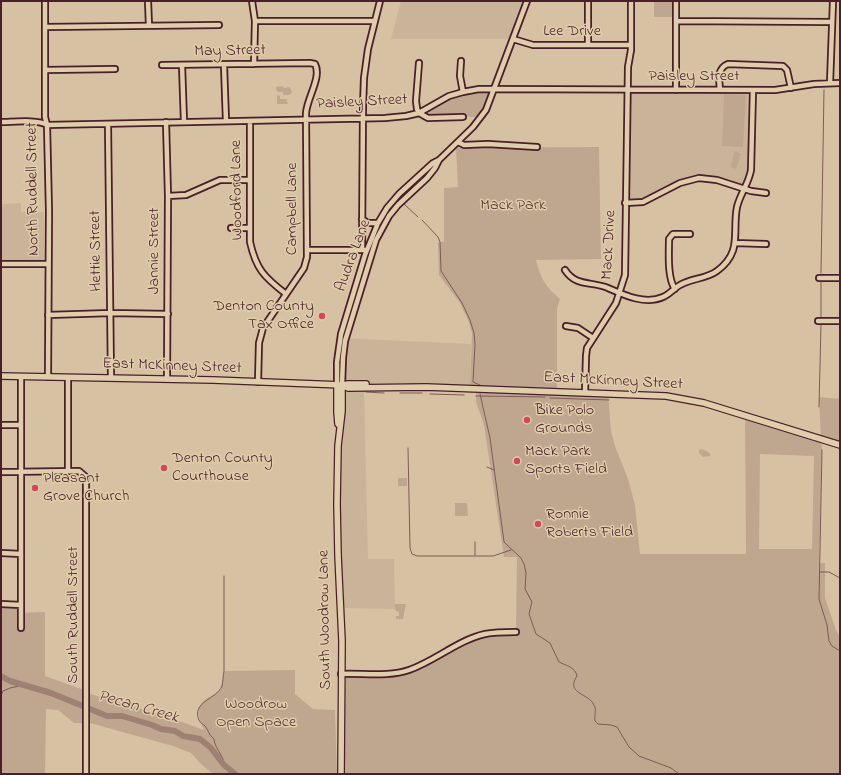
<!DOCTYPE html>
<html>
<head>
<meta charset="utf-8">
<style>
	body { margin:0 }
	#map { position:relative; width:841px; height:775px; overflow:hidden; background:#d6c2a3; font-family:"Indie Flower",sans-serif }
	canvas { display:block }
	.frame { position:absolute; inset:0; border:2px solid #4a1f2b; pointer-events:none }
</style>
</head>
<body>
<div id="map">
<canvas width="841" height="775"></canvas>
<div class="frame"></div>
</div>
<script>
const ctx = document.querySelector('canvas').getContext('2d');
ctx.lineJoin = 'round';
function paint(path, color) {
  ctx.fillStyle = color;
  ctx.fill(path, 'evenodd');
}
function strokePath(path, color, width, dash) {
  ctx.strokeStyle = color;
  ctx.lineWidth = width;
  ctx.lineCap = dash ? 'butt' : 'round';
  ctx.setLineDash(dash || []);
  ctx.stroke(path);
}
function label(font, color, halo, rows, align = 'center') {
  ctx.font = font + ' "Indie Flower",sans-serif';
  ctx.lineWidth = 3;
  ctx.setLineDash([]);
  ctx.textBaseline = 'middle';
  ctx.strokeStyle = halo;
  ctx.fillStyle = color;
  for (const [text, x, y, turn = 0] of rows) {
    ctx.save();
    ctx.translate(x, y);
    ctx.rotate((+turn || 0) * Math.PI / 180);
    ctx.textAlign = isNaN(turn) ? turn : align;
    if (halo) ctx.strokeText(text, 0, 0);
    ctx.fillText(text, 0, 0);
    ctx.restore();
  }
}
paint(new Path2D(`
	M401,1H527L513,39H391Z
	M628,89L753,90L752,163L745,189L717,180H688L646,201L625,203Z
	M21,203V212H44V261H1V204Z
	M340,338L471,344L470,385L476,389L364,388L368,559H394L395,609L340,608L339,430L337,416Z`), '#cab499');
paint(new Path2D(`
	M654,1H676V17H654Z
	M282,86L284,88L290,87L292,93L289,95H283V92H278L276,90V87Z
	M491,89L484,107L478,117L443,116L428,118L422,112L449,96Z
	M724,94L746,95L743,147L722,146Z
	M277,95L280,96V99H286L288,104H277Z
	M599,147L601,259L536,260C541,279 545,286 560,299L557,309V392L608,393L611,431L615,446L628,479L635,505L640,554H746L745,415L821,438L819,397L840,399V445L821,439L822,450L819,563H825V598L836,630L840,637V774H341V674L404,672L477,637L516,632L517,557H504L484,425L476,402V389L470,386L472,333L468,320L460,303L439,275L438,242H444V188L458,187L456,148ZM760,454L814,456L812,549H759Z
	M736,151L741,154L736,169L731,167L734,152Z
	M702,449L710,453V456L703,457L699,453V450Z
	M398,478H407V486H398Z
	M455,503H467L468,516H455Z
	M395,604H406L403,619H396V616H399V612L395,610Z
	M1,607H17L18,613L45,612V676L84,690V723H74L58,710L46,709L45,774H1Z
	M295,670V694L313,709L335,710L337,774H213L201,764L191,753L173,746L90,723V694L168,717L204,730C199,717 193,706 209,697C214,695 219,692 221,687C223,683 223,676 224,671Z`), '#bfa78f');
strokePath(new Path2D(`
	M404,204L418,217
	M422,220L438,237L440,242L441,271L462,303L470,320L474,333L475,344L473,382L480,385
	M821,273L824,90
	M821,317V282
	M366,392L384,393
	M400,393H422
	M430,394L464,395
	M480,394L490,438L504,542L521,558L524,564L526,573L525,589L532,602L529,614L536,634L550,643L559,662C567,666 575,667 577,676C565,694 589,693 594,705C597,710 594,715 595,721L598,724L611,725L617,727L629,747L639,756L671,768L679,774
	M476,396L545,397
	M550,398L609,400
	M819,407L821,325
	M408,448L410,548L412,554L417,556H493L511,550
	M822,450L819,599L827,625L829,641L832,646L840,651
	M487,467L494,470
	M475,542V555
	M820,572H829L840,578
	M224,576V671C223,675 223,682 222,686C217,699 191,702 199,720C200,723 203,724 205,726C209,731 208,734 214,739C214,747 224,756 225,766
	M1,696L3,691L10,688L24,685`), '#7d5a57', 1);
strokePath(new Path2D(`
	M1,676L10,681L51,693L107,716H122L152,725L161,729L175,731L183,736L200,739L211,748L224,765L235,774`), '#9f8174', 6);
const minor = new Path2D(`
	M45,1V117L47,125L49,211L48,377
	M148,1L149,26
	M252,1L255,21L254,64
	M255,21H375
	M676,21L832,22
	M45,27L219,25
	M513,39L533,45H631
	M588,45V1
	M461,61L460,76L463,92
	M419,63L416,101L417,109L419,113L428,118L463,117
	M162,65L310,63L315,64C322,77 307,98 306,113L307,257L304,268L263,328L259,343L258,382
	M182,65L184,122
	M224,65L226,121
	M45,70L115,69
	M830,83L833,1
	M676,90V1
	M720,90C719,80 717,68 728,64L783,66L787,70L791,88
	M250,121V242C256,269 264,277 286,294
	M1,122C12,122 38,119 47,125L385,118L406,116L419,113L449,96L463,92L479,89L775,90L814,84L840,83
	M166,122L168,196L167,379
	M108,124L111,378
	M458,142L464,145L488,144L537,147
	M168,196L186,195L220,180H249
	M625,203L643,202L680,183L699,178L717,180L751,191L766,193
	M362,219L368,223H378
	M231,228H250
	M735,243L766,244
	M362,249L363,106L364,78L368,49L380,1
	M307,250H365
	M1,264H48
	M565,270C576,287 591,281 608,288C624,295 645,305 663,297C670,294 674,288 680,285C692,278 706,279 717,271C743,252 732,232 737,207C740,194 749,183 751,170L753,90
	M819,278H840
	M675,289C667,278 669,252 669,239L673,234H690
	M48,315L111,313L168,314
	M818,321H840
	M566,326L578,328L593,338
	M21,377V628
	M68,378V471
	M337,384V362L341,334L365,255L378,223L387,208L399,194L433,163L439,160L473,127L486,110L527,1
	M342,385L343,358L345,341L376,240L389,216L398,205L427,178L435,168L439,160
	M585,393L586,356L587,348L616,303L625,275L628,67L631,50V1
	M1,425H21
	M1,472L79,471L86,477V774
	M1,553L21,554
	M1,604L21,605
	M341,674C363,673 389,677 409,670C435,661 458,640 485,634C495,632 505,632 516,632`);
const major = new Path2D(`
	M1,376L213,380L342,385L348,384H366
	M337,384V412L338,424
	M342,385L348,388L426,387L666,396L704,403L840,445
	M341,774L342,641L338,555L337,504L338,446L342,411V385`);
strokePath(minor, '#4a1f2b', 8);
strokePath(major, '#4a1f2b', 8);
strokePath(minor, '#dfcdab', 4.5);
strokePath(major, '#dfcdab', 5.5);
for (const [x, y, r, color] of [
	[322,316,4,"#d1495b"],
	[527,420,4,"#d1495b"],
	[517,461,4,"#d1495b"],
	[164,468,4,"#d1495b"],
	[35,488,4,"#d1495b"],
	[538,524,4,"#d1495b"]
]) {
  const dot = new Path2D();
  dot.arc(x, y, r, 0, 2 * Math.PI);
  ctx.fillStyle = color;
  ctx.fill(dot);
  strokePath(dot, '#dfcdab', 1.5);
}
label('16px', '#4a1f2b', '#dfcdab', [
	["Lee Drive",572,32],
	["May Street",230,52,-1],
	["Paisley Street",694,77],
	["Paisley Street",362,103,-3],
	["North Ruddell Street",34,189,-91],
	["Woodford Lane",238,190,-91],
	["Campbell Lane",293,209,-90],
	["Mack Drive",610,245,-87],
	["Hettie Street",97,251,-91],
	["Jannie Street",155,251,-90],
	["Audra Lane",354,256,-70],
	["East McKinney Street",172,367,2],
	["East McKinney Street",613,382,3],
	["South Ruddell Street",74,615,-90],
	["South Woodrow Lane",326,620,-91]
]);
label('16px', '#5c333a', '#dfcdab', [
	["Mack Park",513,206],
	["Woodrow",256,705],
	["Open Space",256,723]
]);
label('16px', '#4a1f2b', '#dfcdab', [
	["Denton County",314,307,"right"],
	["Tax Office",314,325,"right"],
	["Bike Polo",535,411],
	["Grounds",535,429],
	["Mack Park",525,452],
	["Sports Field",525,470],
	["Denton County",172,459],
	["Courthouse",172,477],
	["Pleasant",43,479],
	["Grove Church",43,497],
	["Ronnie",546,515],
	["Roberts Field",546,533]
], 'left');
label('italic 17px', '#5b333a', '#dfcdab', [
	["Pecan Creek",138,708,16]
]);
</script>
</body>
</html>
